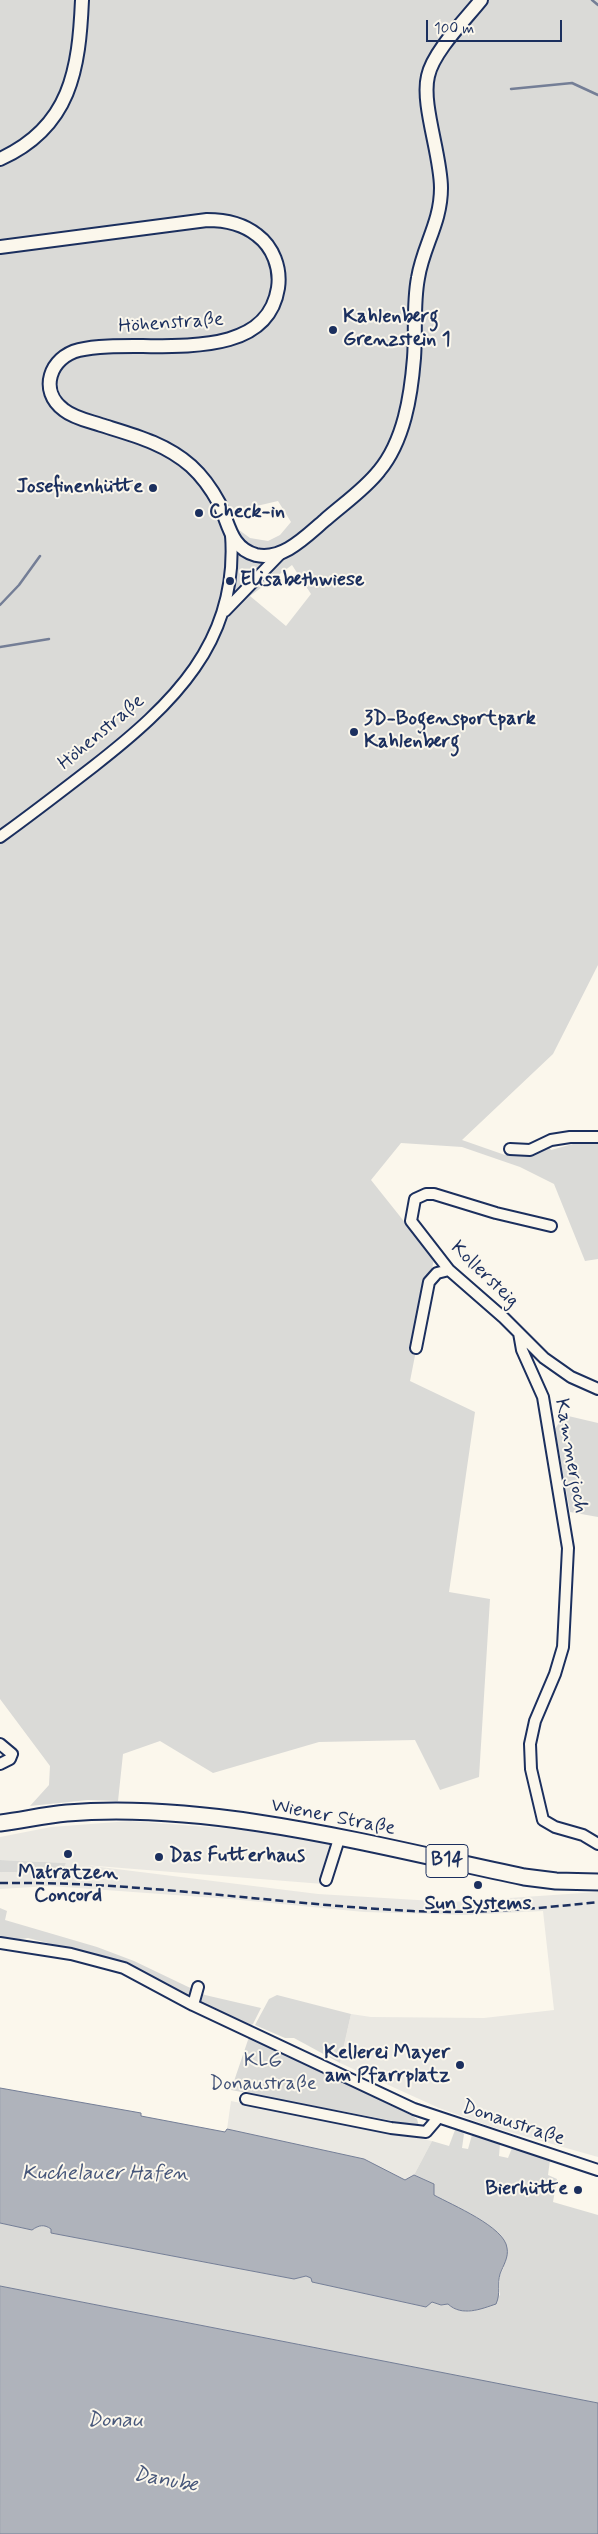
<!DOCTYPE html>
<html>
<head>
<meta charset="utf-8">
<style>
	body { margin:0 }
	#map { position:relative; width:598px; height:2534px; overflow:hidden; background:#fbf7ec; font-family:Mynerve,sans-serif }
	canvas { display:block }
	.scale { position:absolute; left:426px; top:20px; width:136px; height:22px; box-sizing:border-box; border:2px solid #1b2f5e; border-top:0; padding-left:6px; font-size:15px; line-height:18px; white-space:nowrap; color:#1b2f5e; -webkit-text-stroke:4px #fbf7ec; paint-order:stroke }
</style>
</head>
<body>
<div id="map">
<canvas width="598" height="2534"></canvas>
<div class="scale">100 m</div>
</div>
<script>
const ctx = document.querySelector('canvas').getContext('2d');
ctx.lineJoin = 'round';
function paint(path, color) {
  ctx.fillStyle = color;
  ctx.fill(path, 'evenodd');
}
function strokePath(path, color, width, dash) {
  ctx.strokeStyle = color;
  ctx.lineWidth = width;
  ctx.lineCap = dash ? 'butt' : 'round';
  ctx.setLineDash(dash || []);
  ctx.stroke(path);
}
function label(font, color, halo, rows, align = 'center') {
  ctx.font = font + ' Mynerve,sans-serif';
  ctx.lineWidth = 4;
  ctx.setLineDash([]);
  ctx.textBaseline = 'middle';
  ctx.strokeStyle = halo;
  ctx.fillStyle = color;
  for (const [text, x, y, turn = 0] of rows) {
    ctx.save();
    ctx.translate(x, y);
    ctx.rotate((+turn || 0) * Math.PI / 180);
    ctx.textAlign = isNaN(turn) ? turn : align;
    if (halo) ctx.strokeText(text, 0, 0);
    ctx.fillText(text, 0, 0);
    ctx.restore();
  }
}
paint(new Path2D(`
	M130,1821L260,1831L336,1844L323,1884L84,1865L318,1894L368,1897L450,1902L598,1892V2157L492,2127L439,2108L340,2063L351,2014L371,2017L484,2018L554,2010L543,1911L466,1915L364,1912L230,1899L50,1886L0,1889V1872L62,1873L66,1863L0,1860V1837L51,1827Z
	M231,2101L363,2127L432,2141L414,2175L405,2181L364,2159L227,2129Z`), '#eae8e2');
paint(new Path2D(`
	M0,0H598V965L553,1054L462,1140L505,1155L548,1145L551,1150L573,1144H598V1259L585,1261L554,1184L520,1167L462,1147L401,1143L371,1180L434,1259L410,1381L475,1412L449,1592L490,1599L479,1777L440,1790L415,1740L319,1742L213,1773L160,1741L123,1754L118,1801L88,1800L30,1806L49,1785L50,1766L0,1699ZM278,501L291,522L280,535L268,541L250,538L239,530L231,512ZM292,565L311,594L286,626L250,596Z
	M564,1415L598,1423V1517L570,1512L555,1429Z
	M0,1860L66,1863L62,1873L0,1872Z
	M0,1908L7,1911L5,1920L97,1947L134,1961L205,1995L261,2008L253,2024L249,2026L122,1962L28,1938L13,1940L0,1939Z
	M277,1995L351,2014L340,2063L294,2038H285L255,2025L269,1999Z
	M249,2037L409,2114L417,2119L419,2126L231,2090Z
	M455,2130H461L464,2134L462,2148L468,2149L472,2135L500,2144L499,2156L508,2158L512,2148L550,2160L548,2175L557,2179L553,2202L598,2215V2403L0,2286V2223L32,2230C39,2225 44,2224 51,2229V2233L294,2279L306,2276L311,2278L312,2282L426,2307L432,2302L441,2305L448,2304C465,2319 487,2308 500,2295V2275L504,2267L441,2199L434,2195V2184L414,2175L432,2141L449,2146Z`), '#dadad7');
const water = new Path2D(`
	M0,2088L141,2113V2116L225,2132L227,2129L364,2159L405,2180L414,2175L434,2184V2195C452,2205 505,2227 507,2248C509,2257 503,2266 500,2274C497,2284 501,2293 496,2304C481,2309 462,2317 448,2304L441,2305L432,2302L426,2307L312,2282L311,2278L306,2276L294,2279L51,2233V2229C44,2224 39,2225 32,2230L0,2223Z
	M0,2286L598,2403V2534H0Z`);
paint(water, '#afb3bb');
strokePath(water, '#747e96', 1);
strokePath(new Path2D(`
	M592,0L598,5
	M511,89L572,83L598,95
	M0,605L19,585L40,556
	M0,647L49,639`), '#747e96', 2.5);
const minor = new Path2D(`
	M225,611L282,552
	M0,837C32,814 63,790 94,766C172,705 239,642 231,535
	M510,1149L530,1150L551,1140L570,1137H598
	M551,1226L496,1213L434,1194H426L415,1199L411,1221L449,1270L504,1318L544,1358L571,1377L598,1389
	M519,1333L522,1350L543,1397L568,1548L563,1647L555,1674L535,1721L530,1744L531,1769L543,1820L555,1827L583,1835L598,1844
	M416,1348L429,1282L437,1273L449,1270
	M0,1744L12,1754L10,1759L0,1764
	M326,1880L339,1839
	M0,1943L71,1954L124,1968L193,2005L414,2109L598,2170
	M193,2005L198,1987
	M246,2099L391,2128L426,2132L438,2118`);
const tertiary = new Path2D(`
	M0,159C71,127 79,69 82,0
	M0,247L207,220C225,220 242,223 257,235C273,247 281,268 278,288C265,371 136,336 79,350C50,357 38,391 64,410C74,418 89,421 101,425C133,435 165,443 191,466C202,476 212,490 219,503C229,523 230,548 256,555C283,561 306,536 325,520C343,504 364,490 379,471C404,441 411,396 414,358C416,331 413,304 418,278C423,246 441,223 441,188C441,155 421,104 428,76C433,52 465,20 481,0`);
const primary = new Path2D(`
	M0,1823C23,1820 45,1815 67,1813C214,1801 381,1847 524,1877L556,1881L598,1882`);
strokePath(minor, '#1b2f5e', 14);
strokePath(tertiary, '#1b2f5e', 16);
strokePath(primary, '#1b2f5e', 19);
strokePath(minor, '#fbf7ec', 10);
strokePath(tertiary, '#fbf7ec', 12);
strokePath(primary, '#fbf7ec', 15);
strokePath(new Path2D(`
	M0,1883C138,1881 275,1904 412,1911C474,1914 536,1909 598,1902`), '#1b2f5e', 2.5, [8, 4]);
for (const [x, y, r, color] of [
	[333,330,5,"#1b2f5e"],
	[153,488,5,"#1b2f5e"],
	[199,513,5,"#1b2f5e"],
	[230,581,5,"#1b2f5e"],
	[354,732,5,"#1b2f5e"],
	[68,1854,5,"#1b2f5e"],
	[159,1857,5,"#1b2f5e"],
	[478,1885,5,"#1b2f5e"],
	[460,2065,5,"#1b2f5e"],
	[578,2190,5,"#1b2f5e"]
]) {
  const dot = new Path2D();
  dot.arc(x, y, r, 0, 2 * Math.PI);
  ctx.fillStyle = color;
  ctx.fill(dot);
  strokePath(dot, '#fbf7ec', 2);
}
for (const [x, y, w] of [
	[447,1861,42]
]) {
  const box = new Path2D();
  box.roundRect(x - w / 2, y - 16.5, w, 33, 4);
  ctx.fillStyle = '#fbf7ec';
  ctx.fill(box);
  strokePath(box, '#1b2f5e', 1);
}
label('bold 19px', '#1b2f5e', null, [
	["B14",447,1861]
]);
label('bold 20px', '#1b2f5e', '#fbf7ec', [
	["Kahlenberg",343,318],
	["Grenzstein 1",343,341],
	["Josefinenhütte",143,488,"right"],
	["Check-in",209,513],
	["Elisabethwiese",240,581],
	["3D-Bogensportpark",364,720],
	["Kahlenberg",364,743],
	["Das Futterhaus",169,1857],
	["Matratzen",68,1874,"center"],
	["Concord",68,1897,"center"],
	["Sun Systems",478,1905,"center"],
	["Kellerei Mayer",450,2054,"right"],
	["am Pfarrplatz",450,2077,"right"],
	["Bierhütte",568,2190,"right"]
], 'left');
label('20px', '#1b2f5e', '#fbf7ec', [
	["Höhenstraße",171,324,-4],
	["Höhenstraße",102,733,-40],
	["Kollersteig",484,1275,44],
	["Kammerjoch",570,1456,80],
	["Wiener Straße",333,1818,11],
	["Donaustraße",513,2124,18]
]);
label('20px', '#415176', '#fbf7ec', [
	["KLG",263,2062],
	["Donaustraße",263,2085]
]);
label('italic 21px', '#47577a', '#fbf7ec', [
	["Kuchelauer Hafen",105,2175],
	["Donau",115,2422],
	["Danube",165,2481,11]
]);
</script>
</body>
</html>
